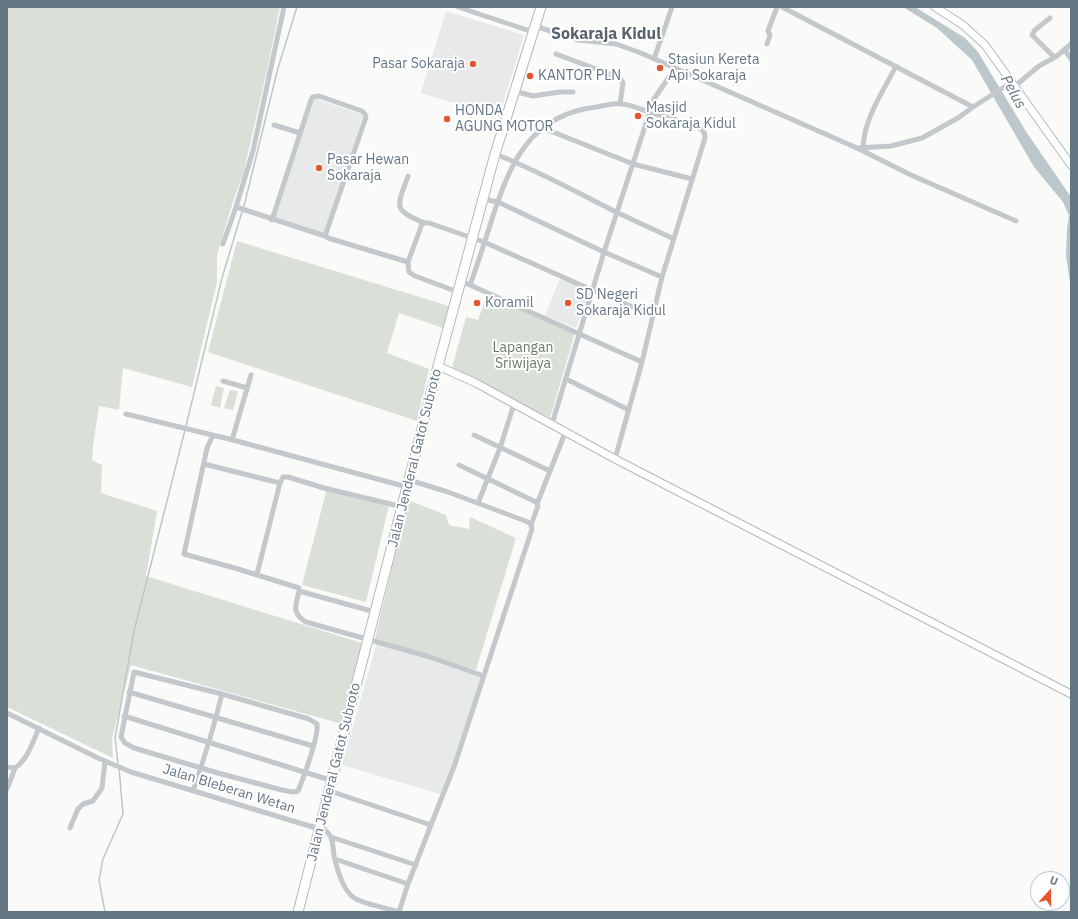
<!DOCTYPE html>
<html>
<head>
<meta charset="utf-8">
<style>
	body { margin:0 }
	#map { position:relative; width:1078px; height:919px; overflow:hidden; background:#fafaf8; font-family:"IBM Plex Sans",sans-serif }
	canvas { display:block }
	.frame { position:absolute; inset:0; border:8px solid #657683; pointer-events:none }
	.north { position:absolute; left:1030px; top:871px; width:40px; height:40px; box-sizing:border-box; background:#fff; border:1px solid #c1c8cd; border-radius:50%; rotate:21deg; font-size:11px; font-weight:700; line-height:16px; text-align:center; color:#657683 }
	.north::after { content:''; display:block; margin:auto; width:14px; height:18px; background:#e4572e; clip-path:polygon(50% 0,100% 100%,50% 72%,0 100%) }
</style>
</head>
<body>
<div id="map">
<canvas width="1078" height="919"></canvas>
<div class="frame"></div>
<div class="north">U</div>
</div>
<script>
const ctx = document.querySelector('canvas').getContext('2d');
ctx.lineJoin = 'round';
function paint(path, color) {
  ctx.fillStyle = color;
  ctx.fill(path, 'evenodd');
}
function strokePath(path, color, width, dash) {
  ctx.strokeStyle = color;
  ctx.lineWidth = width;
  ctx.lineCap = dash ? 'butt' : 'round';
  ctx.setLineDash(dash || []);
  ctx.stroke(path);
}
function label(font, color, halo, rows, align = 'center') {
  ctx.font = font + ' "IBM Plex Sans",sans-serif';
  ctx.lineWidth = 4;
  ctx.setLineDash([]);
  ctx.textBaseline = 'middle';
  ctx.strokeStyle = halo;
  ctx.fillStyle = color;
  for (const [text, x, y, turn = 0] of rows) {
    ctx.save();
    ctx.translate(x, y);
    ctx.rotate((+turn || 0) * Math.PI / 180);
    ctx.textAlign = isNaN(turn) ? turn : align;
    if (halo) ctx.strokeText(text, 0, 0);
    ctx.fillText(text, 0, 0);
    ctx.restore();
  }
}
paint(new Path2D(`
	M446,11L524,35L499,117L421,93Z
	M314,98L363,115L325,236L274,221Z
	M560,278L590,290L576,328L545,316Z
	M377,642L483,676L443,795L342,765Z`), '#e8e9e9');
paint(new Path2D(`
	M7,7H280L268,66L243,175L235,195L217,255V282L192,387L123,368L119,410L99,406L93,446L92,460L102,465L101,493L157,511L146,576L362,643L342,724L131,665L112,738L113,758L7,707Z
	M237,241L449,306L443,328L399,313L387,353L429,369L417,421L208,352Z
	M488,293L575,333L550,418L452,368L466,317L478,320Z
	M216,386L224,388L220,408L211,405Z
	M230,390L238,391L233,410L224,408Z
	M327,488L389,505L366,602L302,585Z
	M408,500L446,515L449,525L469,529L470,517L516,538L476,670L375,639Z`), '#dadfd7');
paint(new Path2D(`
	M903,7H915L965,38L978,52L1027,133L1071,197V288L1066,257L1067,228L1069,216L1063,202L1034,167L972,60L937,28Z`), '#bbc7cb');
strokePath(new Path2D(`
	M186,426L222,278L245,202L278,68L297,7
	M118,764L115,738L134,631L185,430
	M105,912L99,880L103,859L123,814L119,768`), '#bbc7cb', 1.5);
const secondary = new Path2D(`
	M935,7L963,25L985,45L1071,165
	M438,366L476,383L615,459L1071,694`);
const highway = new Path2D(`
	M298,912L438,366L495,154L541,7`);
strokePath(secondary, '#b3babf', 9);
strokePath(highway, '#b4b9bd', 11);
strokePath(new Path2D(`
	M458,7L533,32
	M782,7L973,107
	M1050,18L1035,30L1032,35L1054,57
	M535,26L578,40L616,44L641,53L857,148L911,175L1016,221
	M767,44L770,35L768,31L777,7
	M1065,50L1071,59
	M556,54L620,78L623,83L620,104
	M654,59L672,7
	M1015,86L1039,66L1057,56L1071,44
	M514,91L533,96L560,92H573
	M274,125L300,133
	M543,128L633,164L692,179
	M858,148L891,146L922,138L958,118L973,107L1012,82
	M863,148C864,118 883,92 896,66
	M495,154C537,170 576,192 616,212C635,221 655,230 674,239
	M408,176C397,207 392,210 425,223
	M483,199L498,202L604,252L552,424
	M236,207L325,236L328,238L408,262
	M272,220L311,100L313,97L319,96L362,111L365,114L366,117L325,236
	M223,244L236,207L253,151L284,7
	M461,281L642,362
	M470,285C478,263 485,241 492,219C510,163 530,115 596,107C604,106 612,103 620,104C630,104 640,109 649,112C665,117 680,121 696,126C702,129 705,131 705,138L662,277
	M458,292L415,276L409,272L408,262L422,224L425,223H429L484,242L592,290L652,315
	M566,379L629,410
	M223,381L247,388
	M126,414L233,440L407,487
	M213,435L207,448L184,554L238,569L299,588V591L375,612
	M474,435L550,471
	M232,440L251,375
	M615,459L642,362L662,277L604,252L654,99L675,68
	M204,464L280,483L283,477H288L324,488L403,507
	M459,465L536,502L538,506L531,525
	M409,480L448,492L528,522L531,525L532,529L455,764L431,825
	M478,503L500,448L514,404
	M537,504L565,433
	M257,574L280,483
	M299,591C296,605 291,613 306,622L427,656L484,676
	M129,692L313,746
	M7,713L98,758L131,772L326,831C333,836 333,847 334,856C337,869 344,893 356,899C368,905 387,908 400,912
	M124,716L333,781
	M7,767L15,768C28,759 33,741 39,728
	M7,789L15,768
	M193,791C204,759 214,727 222,694L309,719L317,724C319,736 303,779 298,791L293,792L282,790L218,773L134,748L125,743L121,737L134,672L222,694
	M330,791L431,825L408,884L399,912
	M70,828L78,809L83,804L93,801L102,788L105,761
	M331,837L416,865
	M335,859L408,884`), '#c3c8cc', 5);
strokePath(secondary, '#fff', 7);
strokePath(highway, '#fff', 9);
for (const [x, y, r, color] of [
	[473,64,4,"#e4572e"],
	[660,68,4,"#e4572e"],
	[530,76,4,"#e4572e"],
	[638,116,4,"#e4572e"],
	[447,119,4,"#e4572e"],
	[319,168,4,"#e4572e"],
	[477,303,4,"#e4572e"],
	[568,303,4,"#e4572e"]
]) {
  const dot = new Path2D();
  dot.arc(x, y, r, 0, 2 * Math.PI);
  ctx.fillStyle = color;
  ctx.fill(dot);
  strokePath(dot, '#fff', 1.5);
}
label('14px', '#657683', '#fff', [
	["Stasiun Kereta",668,60],
	["Api Sokaraja",668,76],
	["Pasar Sokaraja",465,64,"right"],
	["KANTOR PLN",538,76],
	["Masjid",646,108],
	["Sokaraja Kidul",646,124],
	["HONDA",455,111],
	["AGUNG MOTOR",455,127],
	["Pasar Hewan",327,160],
	["Sokaraja",327,176],
	["SD Negeri",576,295],
	["Sokaraja Kidul",576,311],
	["Koramil",485,303]
], 'left');
label('14px', '#687a64', '#fff', [
	["Lapangan",523,348],
	["Sriwijaya",523,364]
]);
label('14px', '#657683', '#fff', [
	["Jalan Jenderal Gatot Subroto",415,458,-76],
	["Jalan Jenderal Gatot Subroto",334,772,-76],
	["Jalan Bleberan Wetan",229,789,17]
]);
label('italic 15px', '#60757c', '#fff', [
	["Pelus",1013,92,61]
]);
label('bold 16px', '#57646e', '#fff', [
	["Sokaraja Kidul",606,34]
]);
</script>
</body>
</html>
